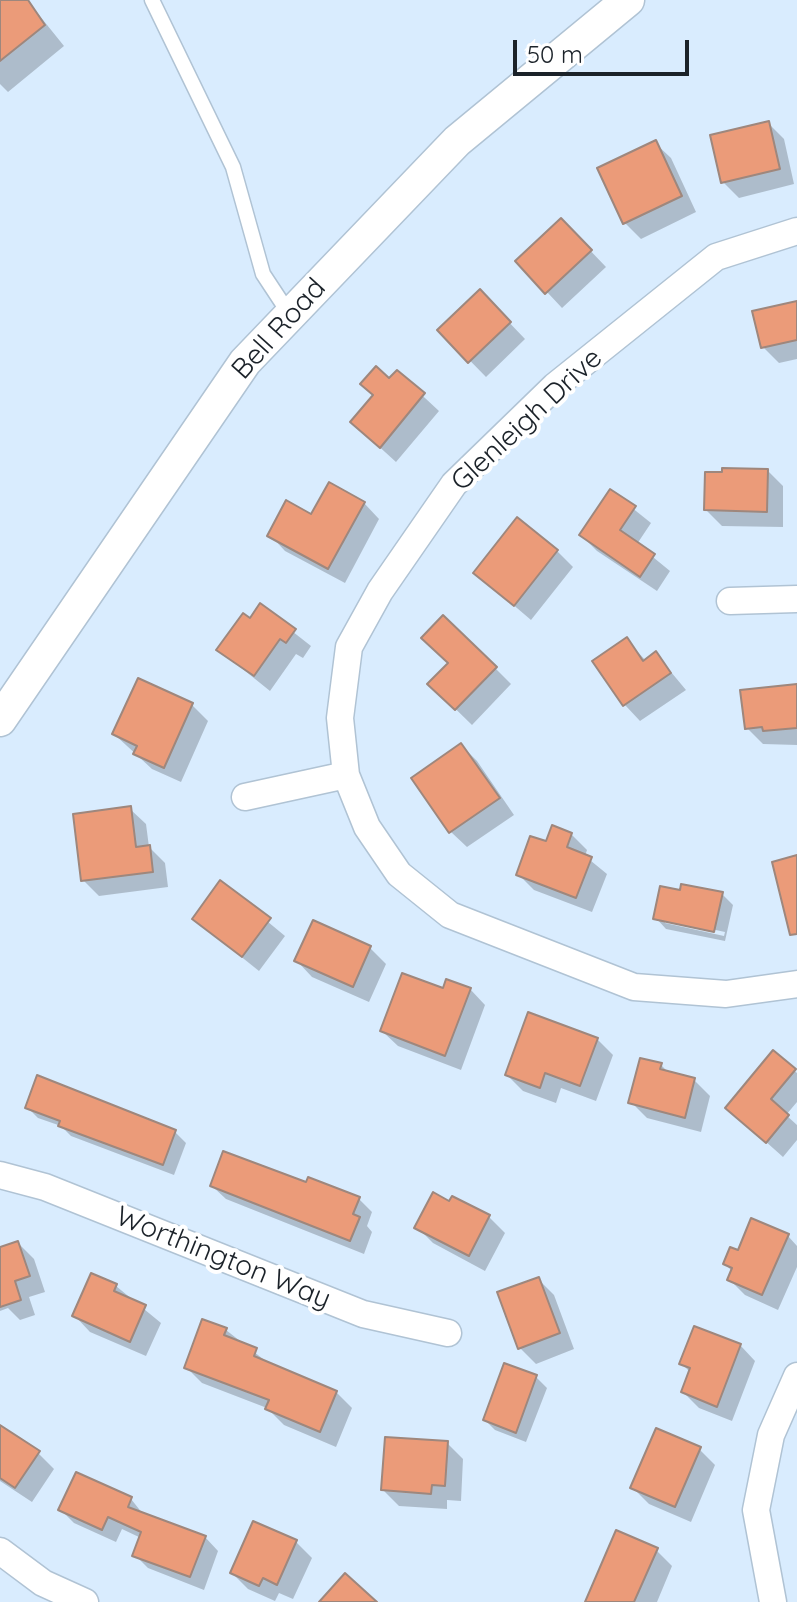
<!DOCTYPE html>
<html>
<head>
<meta charset="utf-8">
<style>
	body { margin:0 }
	#map { position:relative; width:797px; height:1602px; overflow:hidden; background:#d9ecfe; font-family:Quicksand,sans-serif }
	canvas { display:block }
	.scale { position:absolute; left:513px; top:40px; width:176px; height:36px; box-sizing:border-box; border:4px solid #1b2229; border-top:0; padding-left:10px; font-size:24px; line-height:28px; white-space:nowrap; color:#1b2229; -webkit-text-stroke:6px #fff; paint-order:stroke }
</style>
</head>
<body>
<div id="map">
<canvas width="797" height="1602"></canvas>
<div class="scale">50 m</div>
</div>
<script>
const ctx = document.querySelector('canvas').getContext('2d');
ctx.lineJoin = 'round';
function paint(path, color) {
  ctx.fillStyle = color;
  ctx.fill(path, 'evenodd');
}
function strokePath(path, color, width, dash) {
  ctx.strokeStyle = color;
  ctx.lineWidth = width;
  ctx.lineCap = dash ? 'butt' : 'round';
  ctx.setLineDash(dash || []);
  ctx.stroke(path);
}
function label(font, color, halo, rows, align = 'center') {
  ctx.font = font + ' Quicksand,sans-serif';
  ctx.lineWidth = 8;
  ctx.setLineDash([]);
  ctx.textBaseline = 'middle';
  ctx.strokeStyle = halo;
  ctx.fillStyle = color;
  for (const [text, x, y, turn = 0] of rows) {
    ctx.save();
    ctx.translate(x, y);
    ctx.rotate((+turn || 0) * Math.PI / 180);
    ctx.textAlign = isNaN(turn) ? turn : align;
    if (halo) ctx.strokeText(text, 0, 0);
    ctx.fillText(text, 0, 0);
    ctx.restore();
  }
}
paint(new Path2D(`
	M0,0H27L64,46L8,92L0,84Z
	M768,123L784,139L794,184L739,198L723,182Z
	M655,143L671,158L696,212L641,239L625,223Z
	M561,220L606,267L562,308L518,261Z
	M480,292L525,339L486,377L440,330Z
	M797,303V359L779,363L763,347Z
	M397,372L439,411L396,462L352,422Z
	M768,471L783,486V527L722,526L706,510Z
	M611,491L651,523L637,544L670,571L657,591L597,551L581,535Z
	M364,503L379,519L345,583L285,551L270,535Z
	M557,551L573,567L531,620L476,573Z
	M260,606L311,646L303,658L296,654L270,691L219,650Z
	M627,640L646,661L656,654L686,690L640,721L625,705L595,661Z
	M450,663L495,668L511,684L472,725L430,684Z
	M139,681L192,705L208,721L181,782L152,769L114,734Z
	M797,686V745L763,744L747,728Z
	M461,745L477,761L514,815L467,847L451,832Z
	M130,809L146,824L149,847L165,863L168,887L99,896L83,880Z
	M571,834L587,850L585,856L607,874L592,912L534,890L518,874L547,844Z
	M221,883L285,936L259,971L194,919Z
	M722,894L733,905L725,941L666,929L656,918ZM665,919L725,932L724,936L665,923Z
	M314,922L370,948L386,964L369,1002L312,977L297,961Z
	M470,989L485,1005L461,1070L398,1046L382,1031L444,991Z
	M597,1039L613,1055L596,1101L561,1088L556,1103L523,1091L507,1075Z
	M774,1053L797,1073V1102L786,1115L797,1125V1140L783,1157L728,1108Z
	M661,1065L669,1073L694,1080L710,1096L701,1132L647,1118L631,1102Z
	M38,1078L175,1132L186,1143L174,1175L71,1136L61,1126L38,1118L27,1107Z
	M307,1185L359,1199L372,1212L367,1226L372,1232L364,1254L226,1199L212,1186Z
	M450,1204L489,1217L505,1233L485,1271L433,1243L417,1227Z
	M788,1236L797,1246V1267L778,1310L745,1295L730,1280L733,1272L725,1264L739,1253Z
	M18,1243L34,1259L45,1292L29,1297L35,1315L20,1320L8,1308L0,1311V1249Z
	M538,1279L554,1295L574,1349L536,1364L520,1348Z
	M116,1286L161,1323L146,1356L90,1332L75,1316Z
	M226,1330L272,1366L336,1392L352,1408L336,1447L284,1425L267,1408L202,1383L186,1367Z
	M740,1345L755,1361L732,1421L699,1408L683,1392L690,1372L682,1364Z
	M505,1365L536,1377L547,1388L526,1442L495,1430L485,1420Z
	M0,1427L38,1453L54,1469L32,1502L0,1481Z
	M447,1443L463,1459L461,1501L447,1500V1509L399,1506L383,1490Z
	M699,1449L715,1465L691,1522L649,1504L633,1488Z
	M131,1499L143,1514L205,1537L218,1551L204,1590L148,1568L135,1555L141,1538L122,1529L116,1542L74,1523L61,1510Z
	M296,1542L312,1558L293,1599L279,1593L275,1601L248,1589L232,1573Z
	M656,1550L672,1566L657,1602H587Z`), '#0003');
const building = new Path2D(`
	M0,0H28L45,25L0,61Z
	M769,121L780,169L721,183L710,135Z
	M656,140L682,196L623,224L597,168Z
	M561,218L592,250L545,294L515,261Z
	M480,289L511,322L468,363L437,330Z
	M797,301V340L761,348L752,311Z
	M376,366L389,378L397,370L425,393L380,448L350,422L373,395L360,384Z
	M722,468L768,469L767,512L704,510L705,472H722Z
	M329,482L365,502L328,569L267,536L286,500L311,514Z
	M610,489L636,506L620,530L655,554L640,577L579,535Z
	M517,517L558,550L514,606L473,573Z
	M260,603L296,629L286,643L280,639L254,676L216,650L243,613L250,618Z
	M443,615L497,667L455,710L427,684L448,663L421,638Z
	M627,637L643,661L656,651L671,673L623,706L592,661Z
	M138,678L193,703L164,768L133,754L137,746L112,734Z
	M797,684V728L763,731L762,727L745,729L740,690Z
	M461,743L500,798L449,833L411,778Z
	M131,806L136,847L150,845L153,872L81,881L73,814Z
	M552,825L572,833L567,847L592,857L576,898L516,875L530,836L546,841Z
	M797,855V934L790,935L772,862Z
	M220,880L271,918L242,957L192,919Z
	M681,884L723,892L714,932L653,919L660,886L680,890Z
	M313,920L371,946L353,987L294,961Z
	M402,973L443,988L446,979L471,988L445,1056L380,1031Z
	M528,1012L598,1038L580,1086L545,1073L540,1088L505,1075Z
	M773,1050L796,1069L771,1099L789,1115L766,1143L725,1108Z
	M640,1058L662,1063L660,1069L695,1078L685,1118L628,1103Z
	M37,1075L176,1130L163,1165L58,1126L60,1121L25,1108Z
	M223,1151L306,1182L308,1177L360,1197L353,1214L360,1217L350,1241L210,1186Z
	M433,1192L449,1201L452,1196L490,1215L469,1256L414,1228Z
	M751,1218L789,1234L762,1295L727,1280L732,1268L723,1264L730,1247L738,1250Z
	M18,1241L30,1276L15,1281L21,1300L0,1307V1247Z
	M91,1273L117,1284L114,1291L146,1305L130,1342L72,1316Z
	M539,1277L560,1333L518,1349L497,1292Z
	M202,1319L227,1328L224,1335L257,1348L254,1356L337,1391L320,1432L265,1409L269,1400L184,1368Z
	M694,1326L741,1344L717,1407L681,1392L690,1368L679,1364Z
	M504,1363L537,1375L516,1433L483,1420Z
	M0,1425L40,1451L15,1488L0,1478Z
	M656,1428L701,1447L675,1507L630,1488Z
	M385,1437L448,1441L445,1486L432,1485L431,1494L381,1490Z
	M76,1472L132,1497L128,1507L206,1536L190,1577L132,1556L141,1532L108,1517L102,1530L58,1510Z
	M253,1521L297,1540L277,1585L263,1578L259,1586L230,1573Z
	M616,1530L658,1548L634,1602H585Z
	M345,1573L377,1602H319Z`);
paint(building, '#eb9b79');
strokePath(building, '#9e877d', 2);
const service = new Path2D(`
	M152,0L233,167L263,274L290,315`);
const minor = new Path2D(`
	M797,231L716,257L555,386L454,484L380,591L349,647L340,718L346,775L367,827L399,874L450,915L634,987L726,994L797,984
	M730,601L797,599
	M245,797L346,775
	M0,1175L45,1187L363,1314L448,1333
	M0,1551L43,1583L85,1602
	M773,1602L756,1510L771,1435L797,1376`);
const tertiary = new Path2D(`
	M0,720L245,362L457,141L628,0`);
strokePath(service, '#b0c3d4', 17);
strokePath(minor, '#b0c3d4', 29);
strokePath(tertiary, '#b0c3d4', 35);
strokePath(service, '#fff', 14);
strokePath(minor, '#fff', 26);
strokePath(tertiary, '#fff', 32);
label('28px', '#1b2229', '#fff', [
	["Bell Road",279,329,-48],
	["Glenleigh Drive",527,420,-43],
	["Worthington Way",223,1258,22]
]);
</script>
</body>
</html>
